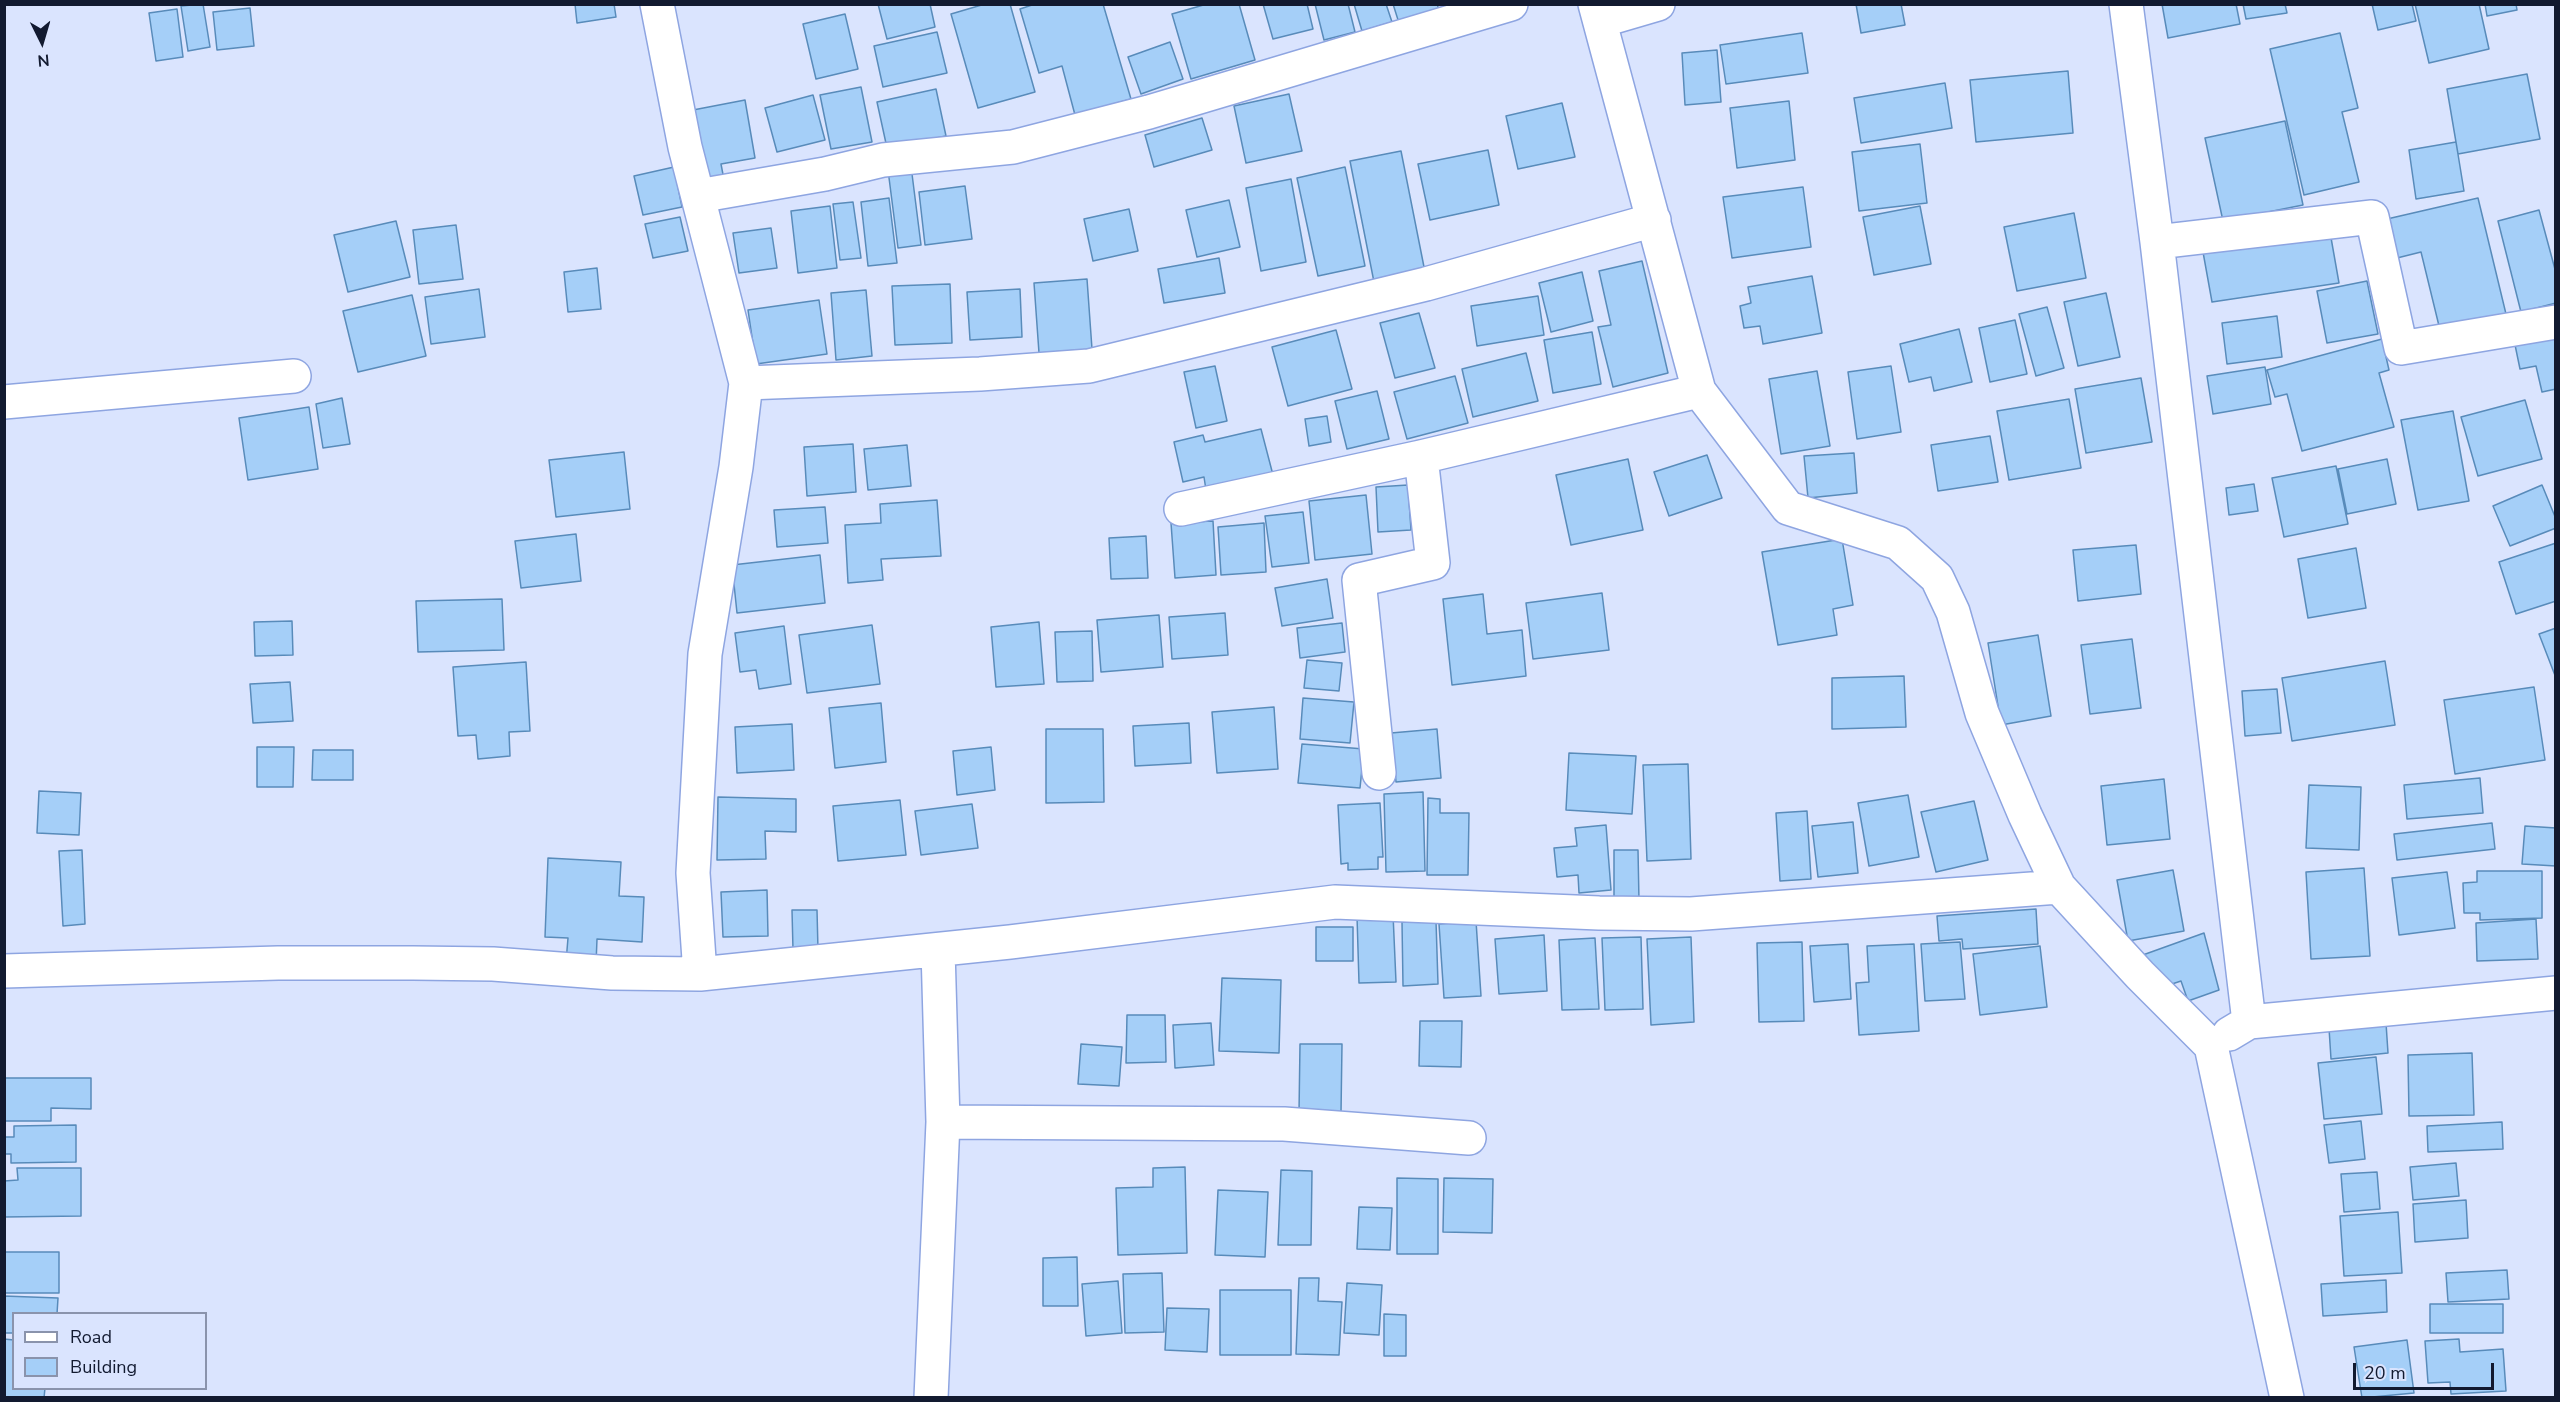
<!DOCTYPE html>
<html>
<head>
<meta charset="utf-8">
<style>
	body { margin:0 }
	#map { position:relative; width:2560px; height:1402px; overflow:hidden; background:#dae4fe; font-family:"Nunito Sans",sans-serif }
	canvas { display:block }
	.frame { position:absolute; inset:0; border:6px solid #121a30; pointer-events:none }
	.legend { position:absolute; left:12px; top:1312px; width:195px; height:78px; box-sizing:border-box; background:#dae4fe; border:2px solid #8a93ac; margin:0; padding:8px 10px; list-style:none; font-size:18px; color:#121a30 }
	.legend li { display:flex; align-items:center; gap:12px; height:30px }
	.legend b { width:30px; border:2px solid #8a93ac }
	.north { position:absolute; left:12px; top:12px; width:60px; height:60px; -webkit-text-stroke:4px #dae4fe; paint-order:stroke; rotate:175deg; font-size:16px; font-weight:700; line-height:24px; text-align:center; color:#121a30 }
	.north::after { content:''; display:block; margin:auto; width:21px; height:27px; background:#121a30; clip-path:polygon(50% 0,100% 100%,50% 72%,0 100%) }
	.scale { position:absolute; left:2353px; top:1363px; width:141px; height:27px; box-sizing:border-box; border:3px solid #121a30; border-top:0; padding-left:8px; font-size:18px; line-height:21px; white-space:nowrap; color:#121a30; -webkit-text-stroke:4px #dae4fe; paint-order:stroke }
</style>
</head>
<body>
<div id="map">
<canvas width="2560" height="1402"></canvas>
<div class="frame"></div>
<ul class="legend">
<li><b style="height:8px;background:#fff"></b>Road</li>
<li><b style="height:16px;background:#a5cff8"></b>Building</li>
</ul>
<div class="north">N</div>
<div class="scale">20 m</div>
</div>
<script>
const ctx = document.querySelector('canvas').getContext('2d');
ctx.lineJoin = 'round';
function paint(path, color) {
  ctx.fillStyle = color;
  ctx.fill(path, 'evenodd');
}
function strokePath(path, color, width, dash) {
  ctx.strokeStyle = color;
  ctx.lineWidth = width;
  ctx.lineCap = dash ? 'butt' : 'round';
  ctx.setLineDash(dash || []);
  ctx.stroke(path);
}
const building = new Path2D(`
	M203,4L210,47L188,51L181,6Z
	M575,4H614L616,17L577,23Z
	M878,4H930L935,27L887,39Z
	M985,4H1010L1035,92L978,108L951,14Z
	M1035,4H1103L1131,99L1075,115L1062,66L1039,73L1020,9Z
	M1207,4H1239L1255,60L1191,79L1172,14Z
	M1263,4H1307L1313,29L1273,39Z
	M1315,4H1348L1355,32L1324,40Z
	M1354,4H1386L1392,22L1362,31Z
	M1393,4H1437L1439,10L1399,23Z
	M1856,4H1901L1905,25L1861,33Z
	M2162,4H2236L2240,24L2168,38Z
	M2243,4H2285L2287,13L2246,19Z
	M2372,4H2412L2416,21L2378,30Z
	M2415,4H2479L2489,49L2429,63Z
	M2485,4H2516L2517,10L2487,16Z
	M250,8L254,46L217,50L213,12Z
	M177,9L183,57L156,61L149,13Z
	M845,14L858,69L816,79L803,24Z
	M937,32L947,73L883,87L874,46Z
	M1802,33L1808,73L1726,84L1720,45Z
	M2340,33L2358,108L2342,112L2359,182L2304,195L2270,49Z
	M1170,42L1183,79L1141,94L1128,57Z
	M1717,50L1721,102L1685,105L1682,53Z
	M2068,71L2073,133L1976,142L1970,80Z
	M2527,74L2540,139L2458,154L2447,89Z
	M1945,83L1952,128L1861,143L1854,98Z
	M861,87L872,142L831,149L820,95Z
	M936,89L946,136L887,148L877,102Z
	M1289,94L1302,151L1246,163L1234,106Z
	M813,95L825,140L777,152L765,108Z
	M745,100L755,158L721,164L725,185L706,189L693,110Z
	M1789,101L1795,160L1737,168L1730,108Z
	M1562,103L1575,157L1518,169L1506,116Z
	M1202,118L1212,150L1154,167L1145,135Z
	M2285,121L2303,205L2223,221L2205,138Z
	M2456,142L2464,191L2416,199L2409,150Z
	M1920,144L1927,203L1859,211L1852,152Z
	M1488,150L1499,205L1430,220L1418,164Z
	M1401,151L1425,272L1374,282L1350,161Z
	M911,166L921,245L898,248L888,170Z
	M674,167L682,207L643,215L634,176Z
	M1345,167L1365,266L1318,276L1297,178Z
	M1291,179L1306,262L1261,271L1246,188Z
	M965,186L972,239L925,245L919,192Z
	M1803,187L1811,247L1732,258L1723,197Z
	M889,198L897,263L868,266L861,202Z
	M2478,198L2506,314L2440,330L2421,252L2397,258L2387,219Z
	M1229,200L1240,247L1197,257L1186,210Z
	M853,202L861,258L840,260L833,204Z
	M830,206L837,268L798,273L791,211Z
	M1920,206L1931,264L1874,275L1863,217Z
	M1129,209L1138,251L1093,261L1084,219Z
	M2539,210L2556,273V303L2521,312L2498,221Z
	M2074,213L2086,278L2017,291L2004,227Z
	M680,217L688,251L653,258L645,224Z
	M396,221L410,277L348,292L334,235Z
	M456,225L463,279L419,284L413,230Z
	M771,228L777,268L739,273L733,233Z
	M2330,232L2339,283L2212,302L2203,252Z
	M1219,258L1225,293L1164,303L1158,269Z
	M1642,261L1668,373L1613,387L1598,327L1611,325L1599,271Z
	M597,268L601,309L568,312L564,272Z
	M1582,272L1593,321L1551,332L1539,283Z
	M1812,276L1822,333L1763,344L1760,326L1744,328L1740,306L1751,303L1748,287Z
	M1087,279L1092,349L1039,353L1034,283Z
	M2367,281L2378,334L2327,343L2317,291Z
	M950,284L952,343L895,345L892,286Z
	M479,289L485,337L431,344L425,297Z
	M1020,289L1022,337L970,340L967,292Z
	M866,290L872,356L836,360L831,293Z
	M2106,293L2120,357L2078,366L2064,302Z
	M412,295L426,356L358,372L343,311Z
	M1538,296L1544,335L1477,346L1471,306Z
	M819,300L827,354L756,364L748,310Z
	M2047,307L2064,368L2036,376L2019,314Z
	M1419,313L1435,368L1395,378L1380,323Z
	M2277,316L2282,357L2227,364L2222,323Z
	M2015,320L2027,374L1990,382L1979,328Z
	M1959,329L1972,382L1934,391L1931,377L1909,382L1900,344Z
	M1336,330L1352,389L1288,406L1272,347Z
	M2556,331V389L2542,392L2536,366L2520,369L2514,340Z
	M1592,332L1601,384L1553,393L1544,340Z
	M2382,339L2389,370L2379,373L2394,427L2302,451L2287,394L2275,397L2267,370Z
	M1526,353L1538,401L1473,417L1462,369Z
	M1215,366L1227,421L1196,428L1184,372Z
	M1891,366L1901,432L1857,439L1848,372Z
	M2265,367L2271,404L2213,414L2207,376Z
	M1817,371L1830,446L1781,454L1769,379Z
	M1455,376L1468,423L1407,439L1394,392Z
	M2141,378L2152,442L2086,453L2075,389Z
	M1377,391L1389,439L1347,449L1335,401Z
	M342,398L350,444L323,448L316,404Z
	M2069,399L2081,468L2009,480L1997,411Z
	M2525,400L2542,459L2478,476L2461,417Z
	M309,407L318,469L248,480L239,418Z
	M2453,411L2469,501L2418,510L2401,420Z
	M1327,416L1331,442L1309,446L1305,419Z
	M1261,429L1273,475L1206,490L1204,477L1183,482L1174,442L1203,435L1205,442Z
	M1990,436L1998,482L1938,491L1931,445Z
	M853,444L856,492L807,496L804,447Z
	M907,445L911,486L868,490L864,449Z
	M624,452L630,509L556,517L549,460Z
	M1854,453L1857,493L1808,498L1804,456Z
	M1707,455L1722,498L1669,516L1654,472Z
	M1628,459L1643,530L1571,545L1556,475Z
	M2387,459L2396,504L2347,514L2338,469Z
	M2336,466L2348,524L2284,537L2272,478Z
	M2254,484L2258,511L2229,515L2226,488Z
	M1408,485L1411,530L1378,532L1376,487Z
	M2542,485L2556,519V528L2510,546L2493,506Z
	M1366,495L1372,554L1315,560L1309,501Z
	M937,500L941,556L881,559L883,580L848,583L845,525L881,523L880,504Z
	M825,507L828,543L777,547L774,510Z
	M1303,512L1309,563L1272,567L1265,516Z
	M1213,521L1216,575L1175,578L1171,523Z
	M1264,523L1266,572L1221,575L1218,527Z
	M576,534L581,581L521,588L515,541Z
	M1146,536L1148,578L1111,579L1109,538Z
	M1842,539L1853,605L1833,609L1837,635L1778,645L1762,552Z
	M2556,543V601L2516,614L2499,562Z
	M2136,545L2141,594L2078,601L2073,550Z
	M2356,548L2366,608L2308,618L2298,559Z
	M820,555L825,603L737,613L732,565Z
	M1327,579L1333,618L1282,626L1275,588Z
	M1602,593L1609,650L1533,659L1526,603Z
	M1483,594L1487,634L1522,630L1526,676L1452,685L1443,599Z
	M502,599L504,650L418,652L416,601Z
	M1225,613L1228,655L1172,659L1169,617Z
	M1159,615L1163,667L1101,672L1097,620Z
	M292,621L293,655L255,656L254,622Z
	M1039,622L1044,684L996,687L991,627Z
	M1342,623L1345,652L1300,658L1297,628Z
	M872,625L880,684L807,693L799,635Z
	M784,626L791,684L759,689L756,670L740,672L735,633Z
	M2556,628V678L2539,634Z
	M1092,631L1093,681L1057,682L1055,632Z
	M2038,635L2051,716L2001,725L1988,643Z
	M2132,639L2141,708L2090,714L2081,645Z
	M1307,660L1342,663L1339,691L1304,688Z
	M2385,661L2395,725L2292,741L2282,678Z
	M526,662L530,731L509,732L510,756L478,759L476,735L458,736L453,667Z
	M1904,676L1906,727L1832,729V678Z
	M290,682L293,721L253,723L250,684Z
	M2534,687L2545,760L2455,774L2444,700Z
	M2277,689L2281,733L2245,736L2242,691Z
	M1303,698L1354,702L1350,743L1300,739Z
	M881,703L886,762L835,768L829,708Z
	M1274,707L1278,769L1217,773L1212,712Z
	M1189,723L1191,763L1135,766L1133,726Z
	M792,724L794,770L737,773L735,727Z
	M1046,729H1103L1104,802L1046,803Z
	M1437,729L1441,778L1396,782L1391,733Z
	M1302,744L1364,749L1360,788L1298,783Z
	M257,747H294L293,787H257Z
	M991,747L995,790L957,795L953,751Z
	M313,750H353V780H312Z
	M1569,753L1636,756L1632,814L1566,810Z
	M1688,764L1691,859L1647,861L1643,765Z
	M2480,778L2483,813L2407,819L2404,785Z
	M2164,779L2170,839L2107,845L2101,786Z
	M2309,785L2361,787L2359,850L2306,848Z
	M39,791L81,793L79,835L37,833Z
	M1423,792L1425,871L1386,872L1384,794Z
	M1908,795L1919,857L1869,866L1858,803Z
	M718,797L796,799V832L765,831L766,859L717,860Z
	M1428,798L1440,799V813H1469L1468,875H1427Z
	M900,800L906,855L838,861L833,806Z
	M1974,801L1988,860L1936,872L1921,812Z
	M1380,803L1383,857H1378V869L1348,870V863L1341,864L1338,805Z
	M972,804L978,848L921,855L915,811Z
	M1807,811L1811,879L1780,881L1776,813Z
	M1853,822L1858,873L1818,877L1812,826Z
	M2492,823L2495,849L2397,860L2394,834Z
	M1606,825L1611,890L1579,893L1578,875L1557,877L1554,848L1577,846L1575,828Z
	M2525,826L2556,828V866L2522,864Z
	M82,850L85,924L63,926L59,851Z
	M1614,850H1638L1639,901H1614Z
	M548,858L621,862L619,896L644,897L642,942L597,939L596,964L566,962L568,938L545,937Z
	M2364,868L2370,956L2311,959L2306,872Z
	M2173,870L2184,931L2128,941L2117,880Z
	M2477,871H2542V918L2480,920V913H2464L2463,883L2477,882Z
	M2447,872L2455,928L2399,935L2392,878Z
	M767,890L768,936L723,937L721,892Z
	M2036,909L2038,944L1963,949L1962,939L1939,941L1937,916Z
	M792,910H817L818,950H793Z
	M1393,914L1396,982L1359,983L1357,916Z
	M2536,919L2538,959L2477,961L2476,923Z
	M1436,921L1438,984L1403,986L1402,922Z
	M1476,921L1481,996L1444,998L1439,924Z
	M1316,927H1353V961H1316Z
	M2204,933L2219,990L2188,1001L2181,981L2172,984L2140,956Z
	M1544,935L1547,991L1499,994L1495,939Z
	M1641,937L1643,1009L1605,1010L1602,938Z
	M1691,937L1694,1022L1651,1025L1647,939Z
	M1595,938L1599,1009L1562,1010L1559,940Z
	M1802,942L1804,1021L1759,1022L1757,943Z
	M1960,942L1965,999L1925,1001L1921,944Z
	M1848,944L1851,999L1814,1002L1810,946Z
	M1914,944L1919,1031L1859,1035L1856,983L1869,982L1867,946Z
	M2040,946L2047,1007L1980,1015L1973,954Z
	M1222,978L1281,980L1279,1053L1219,1051Z
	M1127,1015H1165L1166,1062L1126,1063Z
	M1420,1021H1462L1461,1067L1419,1066Z
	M1211,1023L1214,1065L1175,1068L1173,1025Z
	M2386,1023L2388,1053L2331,1059L2329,1028Z
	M1081,1044L1122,1047L1119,1086L1078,1084Z
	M1300,1044H1342L1341,1113H1299Z
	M2472,1053L2474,1115L2409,1116L2408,1055Z
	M2376,1057L2382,1114L2324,1119L2318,1063Z
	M4,1078H91V1109L51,1108V1121H4Z
	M2361,1121L2365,1159L2329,1163L2324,1125Z
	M2502,1122L2503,1149L2428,1152L2427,1126Z
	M76,1125V1162L11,1163V1154H4V1137H14V1126Z
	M2456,1163L2459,1196L2413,1200L2410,1167Z
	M1185,1167L1187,1253L1118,1255L1116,1188L1153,1187V1168Z
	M17,1168H81V1216L4,1217V1181L18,1180Z
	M1281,1170L1312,1171L1311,1245H1278Z
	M2377,1172L2380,1209L2344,1212L2341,1174Z
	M1397,1178L1438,1179V1254H1397Z
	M1444,1178L1493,1179L1492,1233L1443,1232Z
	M1218,1190L1268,1192L1265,1257L1215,1255Z
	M2466,1200L2468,1238L2415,1242L2413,1204Z
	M1359,1207L1392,1208L1390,1250L1357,1249Z
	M2398,1212L2402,1273L2344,1276L2340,1216Z
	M4,1252H59V1293H4Z
	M1077,1257L1078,1306H1043V1258Z
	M2507,1270L2509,1299L2448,1302L2446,1273Z
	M1162,1273L1164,1332L1125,1333L1123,1274Z
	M1299,1278H1319L1318,1301L1342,1302L1339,1355L1296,1354Z
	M2386,1280L2387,1312L2323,1316L2321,1284Z
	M1118,1281L1122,1333L1086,1336L1082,1284Z
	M1347,1283L1382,1285L1379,1335L1344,1333Z
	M1220,1290H1291V1355H1220Z
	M4,1296L58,1298L57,1314H14V1333H4Z
	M2430,1304H2503V1333H2430Z
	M1167,1308L1209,1309L1207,1352L1165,1350Z
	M1384,1314L1406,1315V1356H1384Z
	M4,1339L14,1340V1388H45L44,1398H4Z
	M2459,1339L2460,1352L2503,1349L2506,1391L2451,1394L2450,1382L2428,1383L2425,1341Z
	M2407,1340L2414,1393L2362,1398L2354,1347Z`);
paint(building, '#a5cff8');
strokePath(building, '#588bba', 1.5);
const minor = new Path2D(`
	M657,4L685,147L746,383L736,467L705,654L693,873L700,974
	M2126,4L2157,242L2249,1022
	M1600,21L1658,4
	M698,196L825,174L883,160L1013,147L1149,112L1511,4
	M2157,242L2372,217L2401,348L2556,322
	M746,383L980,374L1089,366L1426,284L1654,220
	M1699,391L1788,508L1898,543L1937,578L1953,612L1982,713L2025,815L2059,887L2140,975L2211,1046L2287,1398
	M4,402L294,376
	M1181,509L1421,457L1699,391L1595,4
	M1379,773L1359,580L1433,563L1421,457
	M4,971L278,963H413L493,964L612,973L700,974L1010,942L1335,902L1599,913L1691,914L2059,887
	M2229,1034L2249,1022L2556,993
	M943,1122L1284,1124L1469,1138
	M931,1398L943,1122L938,950`);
strokePath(minor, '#8ea5e1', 36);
strokePath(minor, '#fff', 33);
</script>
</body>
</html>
